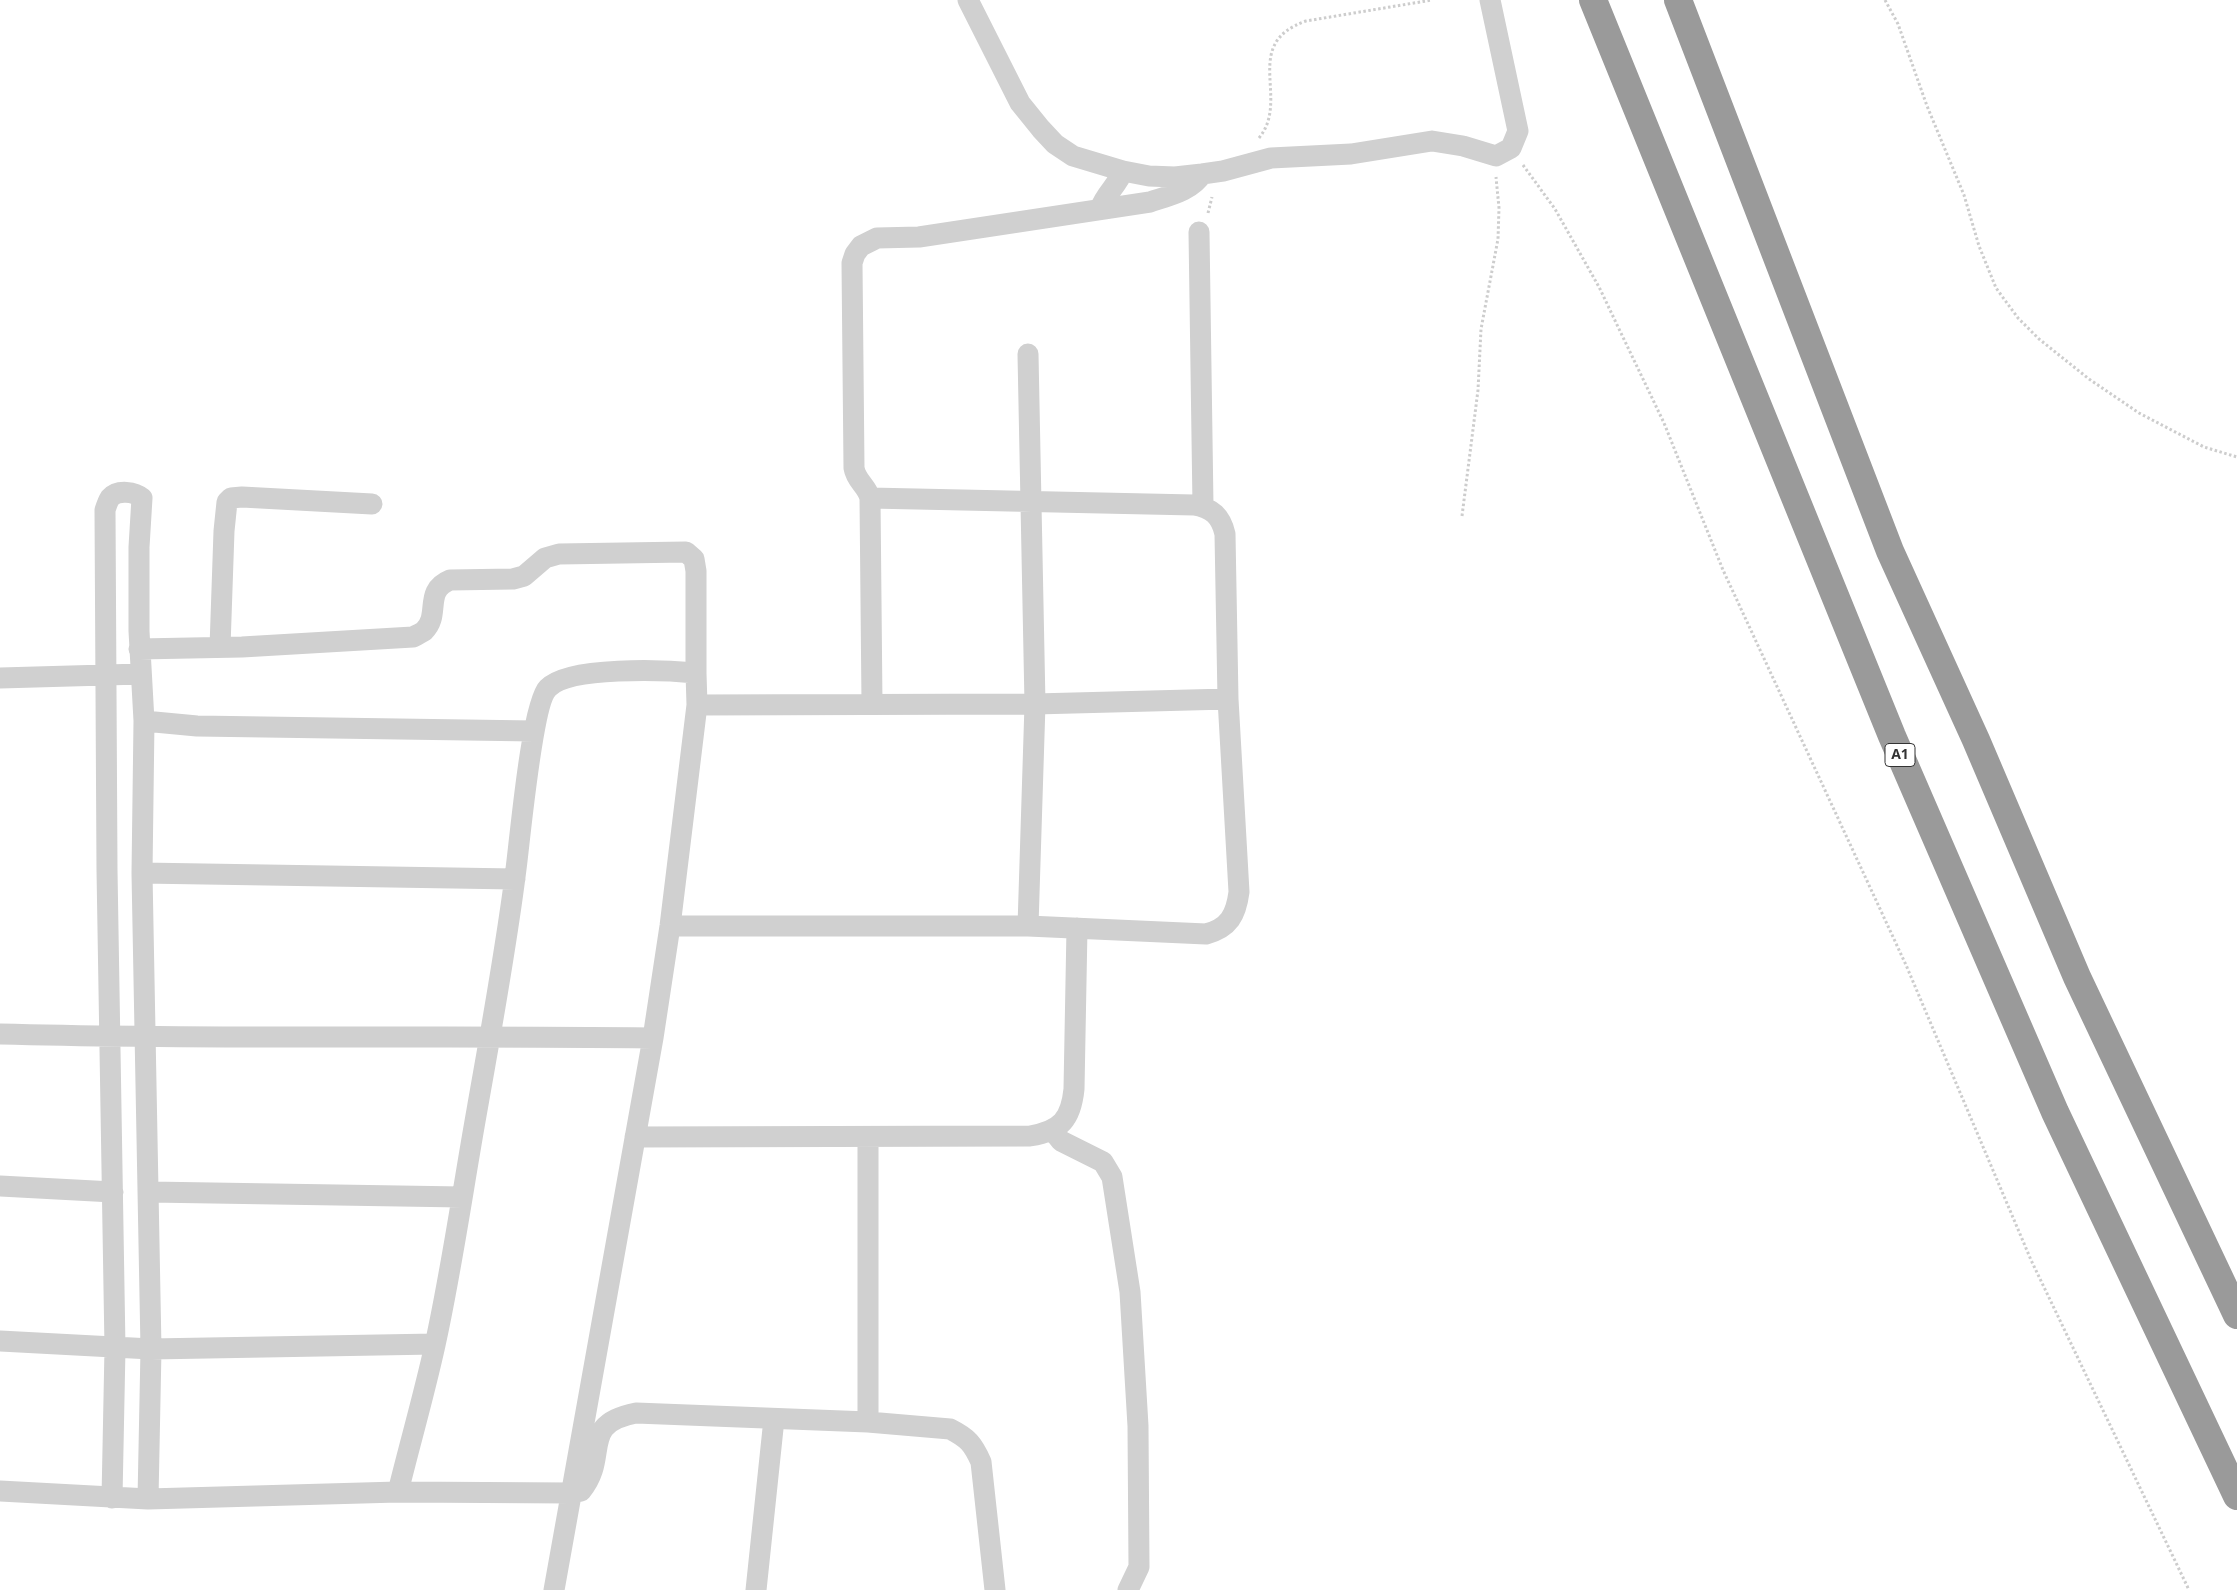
<!DOCTYPE html>
<html>
<head>
<meta charset="utf-8">
<style>
	body { margin:0 }
	canvas { display:block; background:#fff }
</style>
</head>
<body>
<canvas width="2237" height="1590"></canvas>
<script>
const ctx = document.querySelector('canvas').getContext('2d');
ctx.lineJoin = 'round';
function strokePath(path, color, width, dash) {
  ctx.strokeStyle = color;
  ctx.lineWidth = width;
  ctx.lineCap = dash ? 'butt' : 'round';
  ctx.setLineDash(dash || []);
  ctx.stroke(path);
}
function label(font, color, halo, rows, align = 'center') {
  ctx.font = font + ' "Open Sans",sans-serif';
  ctx.lineWidth = 5;
  ctx.setLineDash([]);
  ctx.textBaseline = 'middle';
  ctx.strokeStyle = halo;
  ctx.fillStyle = color;
  for (const [text, x, y, turn = 0] of rows) {
    ctx.save();
    ctx.translate(x, y);
    ctx.rotate((+turn || 0) * Math.PI / 180);
    ctx.textAlign = isNaN(turn) ? turn : align;
    if (halo) ctx.strokeText(text, 0, 0);
    ctx.fillText(text, 0, 0);
    ctx.restore();
  }
}
strokePath(new Path2D(`
	M1885,0L1898,24L1927,106L1964,195L1979,246L1996,288L2018,318L2039,339L2089,379L2139,413L2204,447L2237,457
	M1259,138C1291,99 1240,44 1306,21L1432,0
	M1523,165L1555,209L1599,287L1664,423L1723,570L1906,965L2031,1260L2189,1590
	M1208,213L1212,197
	M1462,516L1478,390L1481,329L1498,239L1499,208L1496,177`), '#cdcdcd', 3, [2.5, 2.5]);
strokePath(new Path2D(`
	M968,0L1020,103L1041,129L1055,144L1073,156L1123,171L1149,176L1175,177L1202,174L1223,171L1271,158L1351,154L1432,141L1463,146L1496,156L1511,148L1518,131L1490,0
	M1100,209C1105,194 1117,186 1123,171
	M1199,232L1203,506
	M1028,354L1035,704L1028,926
	M220,647L224,531L227,502L231,498L242,497L372,504
	M139,649L242,647L413,637C417,635 421,633 424,631C441,615 423,591 450,580L513,579L524,576L545,558L559,554L686,552L694,559L696,571V673
	M0,678L141,674
	M872,704L870,498C867,486 856,481 854,468L852,263L855,254L861,246L877,238L919,237L1150,202C1168,196 1192,191 1202,174
	M697,705L1035,704L1228,699
	M144,721L197,726L534,731
	M142,873L515,879
	M670,926H1028L1206,934C1229,928 1236,915 1239,892L1228,699L1225,534C1221,516 1212,508 1194,505L870,498
	M0,1034C218,1040 435,1035 653,1038
	M1053,1131L1061,1141L1103,1162L1112,1177L1130,1292L1138,1426L1139,1567L1128,1590
	M635,1137L1030,1136C1061,1131 1071,1119 1074,1089L1077,928
	M0,1186L113,1192
	M150,1192L462,1197
	M0,1341L151,1349L435,1344
	M868,1422V1137
	M0,1491L148,1499L398,1492L572,1493L581,1491C610,1456 578,1424 636,1413L868,1422L950,1429C968,1438 973,1444 981,1462L995,1590
	M398,1492C410,1443 424,1395 435,1345C452,1268 463,1188 477,1110C491,1030 506,950 516,869C520,839 532,703 548,688C569,666 665,670 696,673L697,705L670,926L653,1038L554,1590
	M112,1498L115,1348L107,870L105,510C106,507 108,501 110,498C118,489 135,492 142,498L139,547V631L144,721L142,873L151,1349L148,1499
	M756,1590L774,1419`), '#d0d0d0', 21);
strokePath(new Path2D(`
	M1593,0L1892,736L2055,1112L2237,1496
	M1678,0L1890,551L1976,740L2077,977L2237,1315`), '#9a9a9a', 28);
for (const [x, y, w] of [
	[1900,755,30]
]) {
  const box = new Path2D();
  box.roundRect(x - w / 2, y - 11.5, w, 23, 4);
  ctx.fillStyle = '#fff';
  ctx.fill(box);
  strokePath(box, '#333', 1);
}
label('bold 14px', '#333', null, [
	["A1",1900,755]
]);
</script>
</body>
</html>
